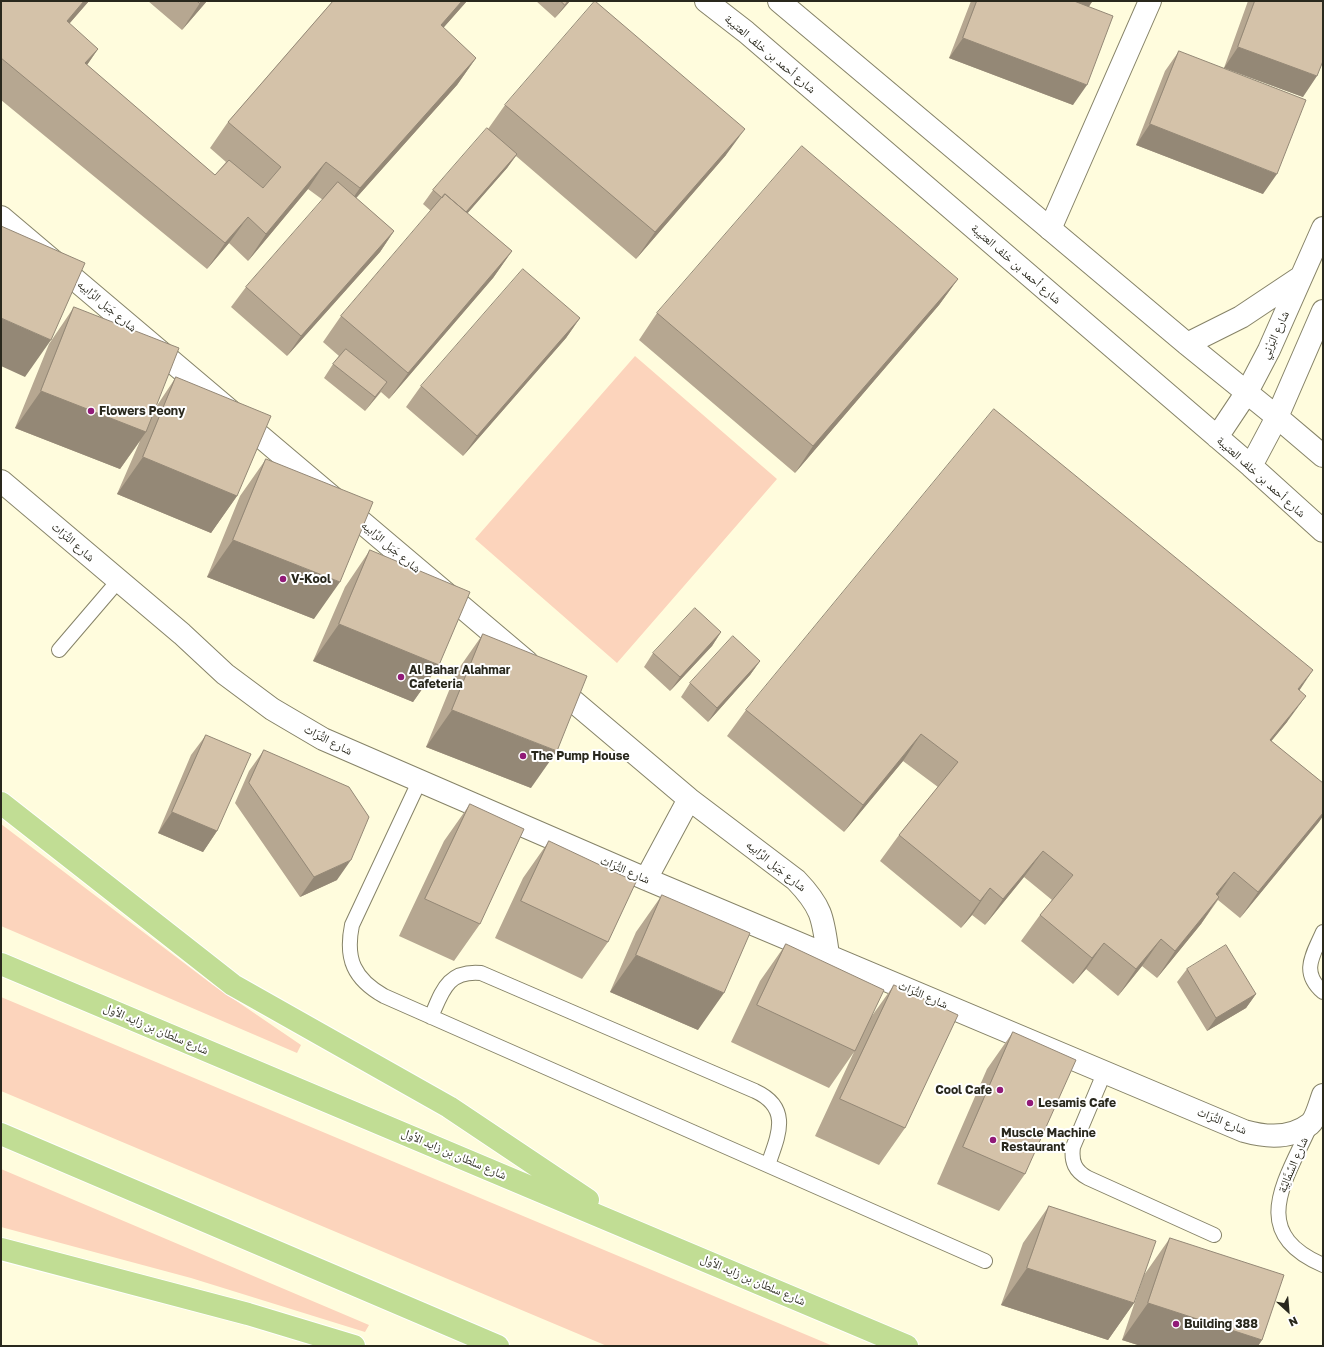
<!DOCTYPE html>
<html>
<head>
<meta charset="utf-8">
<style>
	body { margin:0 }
	#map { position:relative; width:1324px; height:1347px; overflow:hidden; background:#fffcdd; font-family:"Golos Text",sans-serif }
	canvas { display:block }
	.frame { position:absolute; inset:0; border:2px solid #29281d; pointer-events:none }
	.north { position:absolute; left:1268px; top:1291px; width:40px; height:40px; -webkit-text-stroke:3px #fff; paint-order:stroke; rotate:154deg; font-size:11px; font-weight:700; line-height:16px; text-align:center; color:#29281d }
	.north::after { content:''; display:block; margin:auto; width:14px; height:18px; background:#29281d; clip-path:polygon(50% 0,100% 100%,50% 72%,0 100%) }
</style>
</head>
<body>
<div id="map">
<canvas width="1324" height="1347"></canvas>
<div class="frame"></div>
<div class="north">N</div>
</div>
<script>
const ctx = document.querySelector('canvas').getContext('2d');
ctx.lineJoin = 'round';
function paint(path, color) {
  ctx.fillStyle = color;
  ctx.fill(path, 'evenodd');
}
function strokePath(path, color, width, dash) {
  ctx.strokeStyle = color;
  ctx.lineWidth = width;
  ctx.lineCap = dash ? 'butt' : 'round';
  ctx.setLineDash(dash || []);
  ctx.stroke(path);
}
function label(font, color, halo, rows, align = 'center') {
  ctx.font = font + ' "Golos Text","Noto Naskh Arabic",sans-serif';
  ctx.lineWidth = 4;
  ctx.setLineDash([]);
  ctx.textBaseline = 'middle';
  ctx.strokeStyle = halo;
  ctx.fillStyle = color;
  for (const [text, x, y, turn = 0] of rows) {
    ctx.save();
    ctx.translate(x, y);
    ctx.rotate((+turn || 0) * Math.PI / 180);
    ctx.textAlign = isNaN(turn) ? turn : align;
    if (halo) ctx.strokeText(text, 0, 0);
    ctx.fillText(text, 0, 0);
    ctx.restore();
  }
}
paint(new Path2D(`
	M635,356L777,479L617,663L475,539Z
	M1,824L213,985L301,1045L297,1053L1,926Z
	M1,997L833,1346H607L1,1091Z
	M1,1169L369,1325L365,1332L191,1278L1,1227Z`), '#fcd4bc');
const service = new Path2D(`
	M59,650L118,581
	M419,782L352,925C345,959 354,979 384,996L985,1261
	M1323,932C1313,955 1300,972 1323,992
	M431,1017C442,992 447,970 481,973L755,1091C792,1108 778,1136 768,1165
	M1105,1071L1073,1147C1071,1162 1075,1171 1088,1178L1214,1235
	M1311,1124C1287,1179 1246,1232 1323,1265`);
const minor = new Path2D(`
	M1,217L527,662
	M1050,229L1150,1
	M1,481L182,634L225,674L272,709L323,739L646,879L1244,1131C1265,1137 1291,1139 1310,1124C1316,1119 1320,1103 1323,1095
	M553,684L689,799L796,880C823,908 823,919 828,955
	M646,879L689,799`);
const tertiary = new Path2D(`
	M706,1L746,32L1251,466L1323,531
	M779,1L1187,344L1277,417L1323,456
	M1187,344L1241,317L1301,277
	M1217,437L1247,392L1269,350L1323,228
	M1251,466L1277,417L1323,311`);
const primary = new Path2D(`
	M1,803L233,985L449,1107L588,1200
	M1,964L907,1346
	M1,1134L498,1346
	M1,1249L248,1314L354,1346`);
strokePath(service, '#868368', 16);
strokePath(minor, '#868368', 24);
strokePath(tertiary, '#868368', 24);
strokePath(primary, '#fff', 24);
strokePath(service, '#fff', 14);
strokePath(minor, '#fff', 22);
strokePath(tertiary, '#fff', 22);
strokePath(primary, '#c1dd94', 22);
paint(new Path2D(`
	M1,1H89L69,24L98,49L87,65L215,175L226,162L210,148L228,122L333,1H467L443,28L476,58L457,85L356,198L394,231L380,252L287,356L231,307L246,287L323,200L308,189L248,261L229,243L207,269L1,100Z
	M148,1H207L182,30Z
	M536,1H570L555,18Z
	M971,1H1092L1089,7L1073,105L949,58Z
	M1248,1H1323L1303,97L1224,68Z
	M1179,51L1263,194L1136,145L1165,71Z
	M505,105L726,155L636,259L516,156L507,168L467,213L512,251L493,278L389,399L381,392L365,411L324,378L333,364L339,356L323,342L341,316L431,211L423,204L433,190L488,129Z
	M958,279L939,305L795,473L639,340L657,313Z
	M74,307L156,407L176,377L237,496L211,533L117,494L140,441L120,469L15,428L49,344Z
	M580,318L566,338L463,456L406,407L421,386Z
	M266,459L314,619L207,577L240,496Z
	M370,550L439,665L413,702L313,661L345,587Z
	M721,632L712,646L670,691L644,667L653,653Z
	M483,634L531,788L426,747L457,671Z
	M760,661L750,675L708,722L681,697L690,683Z
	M1299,690L1287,722L1271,741L1323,783V816L1240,918L1218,900L1201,924L1157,978L1142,966L1118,996L1086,969L1073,984L1021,941L1040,915L1052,900L1024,877L985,925L972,915L961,928L880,861L899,835L938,787L903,761L844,832L727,736L746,710Z
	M206,735L217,831L203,852L158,833L191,755Z
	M264,750L337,880L300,897L235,803L249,771Z
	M470,804L480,924L454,961L399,936L444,841Z
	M549,841L608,942L582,979L495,938L523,878Z
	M662,895L698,1030L610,992L636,932Z
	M786,944L869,1020L894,985L905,1128L879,1165L815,1136L854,1052L829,1088L731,1042L760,981Z
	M1187,969L1256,994L1246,1008L1207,1031L1177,982Z
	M1013,1032L1025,1174L999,1211L937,1184L987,1069Z
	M1049,1206L1134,1303L1108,1340L1001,1305L1023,1243Z
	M1170,1238L1262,1340L1258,1346H1141L1122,1340L1144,1275Z`), '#b6a791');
paint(new Path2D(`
	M84,1H89L48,48L67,21Z
	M202,1H207L182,30L200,3Z
	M462,1H467L422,52L441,25Z
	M568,1H570L555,18L565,5Z
	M1026,1H1088L1092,2L1077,23Z
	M963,38L1087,85L1073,105L949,58Z
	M1238,47L1317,76L1303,97L1224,68Z
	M98,49L80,75L85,63Z
	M476,58L457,85L341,215L360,188Z
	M1150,124L1277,174L1263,194L1136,145Z
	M745,129L726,155L636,259L655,232Z
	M517,154L507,168L453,230L462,216Z
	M326,162L308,189L248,261L266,234Z
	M248,217L229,243L207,269L225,243Z
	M394,231L380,252L287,356L301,336Z
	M512,251L493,278L389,399L408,373Z
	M958,279L939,305L795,473L813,446Z
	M1,318L51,340L25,377L1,366Z
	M580,318L566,338L463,456L477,436Z
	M387,382L377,396L365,411L375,397Z
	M41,391L146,432L120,469L15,428Z
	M143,457L237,496L211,533L117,494Z
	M233,540L340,582L314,619L207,577Z
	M339,624L439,665L413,702L313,661Z
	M721,632L712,646L670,691L680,677Z
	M760,661L750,675L708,722L717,708Z
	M1313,670L1295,697L1298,689Z
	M1306,696L1287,722L1251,766L1270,740Z
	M452,710L557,751L531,788L426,747Z
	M921,734L903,761L844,832L863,805Z
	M172,812L217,831L203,852L158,833Z
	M1323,813V816L1319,822L1240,918L1258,892Z
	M1043,851L1024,877L985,925L1003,899Z
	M351,860L337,880L300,897L314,877Z
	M1234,872L1216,898V894Z
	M990,888L972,915L961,928L980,901Z
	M1219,897L1201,924L1157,978L1175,951Z
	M1161,939L1142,966L1118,996L1136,969Z
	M1104,943L1086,969L1073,984L1092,958Z
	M636,955L724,993L698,1030L610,992Z
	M1256,994L1246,1008L1207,1031L1216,1018Z
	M1027,1268L1134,1303L1108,1340L1001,1305Z
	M1148,1303L1262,1340L1258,1346H1141L1122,1340Z`), '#948876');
const building = new Path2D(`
	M1,1H84L67,21L98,49L85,63L215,175L229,160L263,188L281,167L228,122L333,1H462L441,25L476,58L360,188L326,162L266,234L248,217L225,243L1,58Z
	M197,1H202L200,3Z
	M561,1H568L565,5Z
	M595,1L745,129L655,232L505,105Z
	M977,1H1074L1113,16L1087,85L963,38Z
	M1255,1H1323V61L1317,76L1238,47Z
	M1179,51L1306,100L1277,174L1150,124Z
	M487,128L517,154L466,212L445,194L442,198L433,190Z
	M802,146L958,279L813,446L657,313Z
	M338,182L394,231L301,336L246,287Z
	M445,194L512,251L408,373L341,316Z
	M1,226L85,263L51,340L1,318Z
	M523,269L580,318L477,436L421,386Z
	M74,307L179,348L146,432L41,391Z
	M346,349L387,382L375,397L333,364Z
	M176,377L271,416L237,496L143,457Z
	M994,409L1313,670L1298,689L1306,696L1270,740L1323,783V813L1258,892L1234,872L1216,894L1219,897L1175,951L1161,939L1136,969L1104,943L1092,958L1040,915L1073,875L1043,851L1003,899L990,888L980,901L899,835L958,762L921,734L863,805L746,710Z
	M266,459L373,502L340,582L233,540Z
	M370,550L470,592L439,665L339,624Z
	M695,608L721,632L680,677L653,653Z
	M483,634L587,676L557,751L452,710Z
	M733,636L760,661L717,708L690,683Z
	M206,735L251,754L217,831L172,812Z
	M264,750L349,787L369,817L351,860L314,877L249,783Z
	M470,804L524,829L480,924L425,899Z
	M549,841L636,882L608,942L521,901Z
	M662,895L750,933L724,993L636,955Z
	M786,944L884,990L855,1051L757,1005Z
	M1226,945L1256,994L1216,1018L1187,969Z
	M894,985L958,1015L905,1128L840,1099Z
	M1013,1032L1076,1060L1025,1174L963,1147Z
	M1049,1206L1156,1241L1134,1303L1027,1268Z
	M1170,1238L1284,1275L1262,1340L1148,1303Z`);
paint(building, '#d4c2a9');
strokePath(building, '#948876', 1);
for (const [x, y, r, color] of [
	[91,411,4,"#911a78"],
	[283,579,4,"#911a78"],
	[401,677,4,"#911a78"],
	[523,756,4,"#911a78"],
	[1000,1090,4,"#911a78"],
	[1030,1103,4,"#911a78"],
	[993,1140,4,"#911a78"],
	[1176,1324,4,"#911a78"]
]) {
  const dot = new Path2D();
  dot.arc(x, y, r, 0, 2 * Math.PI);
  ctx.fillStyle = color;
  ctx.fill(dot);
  strokePath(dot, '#fff', 1.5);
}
label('12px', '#29281d', '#fff', [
	["شارع أحمد بن خلف العتيبة",770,54,40],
	["شارع أحمد بن خلف العتيبة",1016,264,41],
	["شارع جَبَل الرَّابيه",107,306,40],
	["شارع البَرْنِي",1275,335,-65],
	["شارع أحمد بن خلف العتيبة",1261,477,42],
	["شارع التُّرَاث",73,542,41],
	["شارع جَبَل الرَّابيه",391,547,40],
	["شارع التُّرَاث",328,740,27],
	["شارع جَبَل الرَّابيه",776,866,39],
	["شارع التُّرَاث",625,870,23],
	["شارع التُّرَاث",923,995,23],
	["شارع سلطان بن زايد الأول",156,1029,23],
	["شارع التُّرَاث",1222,1121,22],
	["شارع سلطان بن زايد الأول",454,1154,23],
	["شارع السَّمَّالِيَّة",1293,1165,-67],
	["شارع سلطان بن زايد الأول",753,1280,23]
]);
label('bold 12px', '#29281d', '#fff', [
	["Flowers Peony",99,411],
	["V-Kool",291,579],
	["Al Bahar Alahmar",409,670],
	["Cafeteria",409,684],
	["The Pump House",531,756],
	["Cool Cafe",992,1090,"right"],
	["Lesamis Cafe",1038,1103],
	["Muscle Machine",1001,1133],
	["Restaurant",1001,1147],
	["Building 388",1184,1324]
], 'left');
</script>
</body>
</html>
